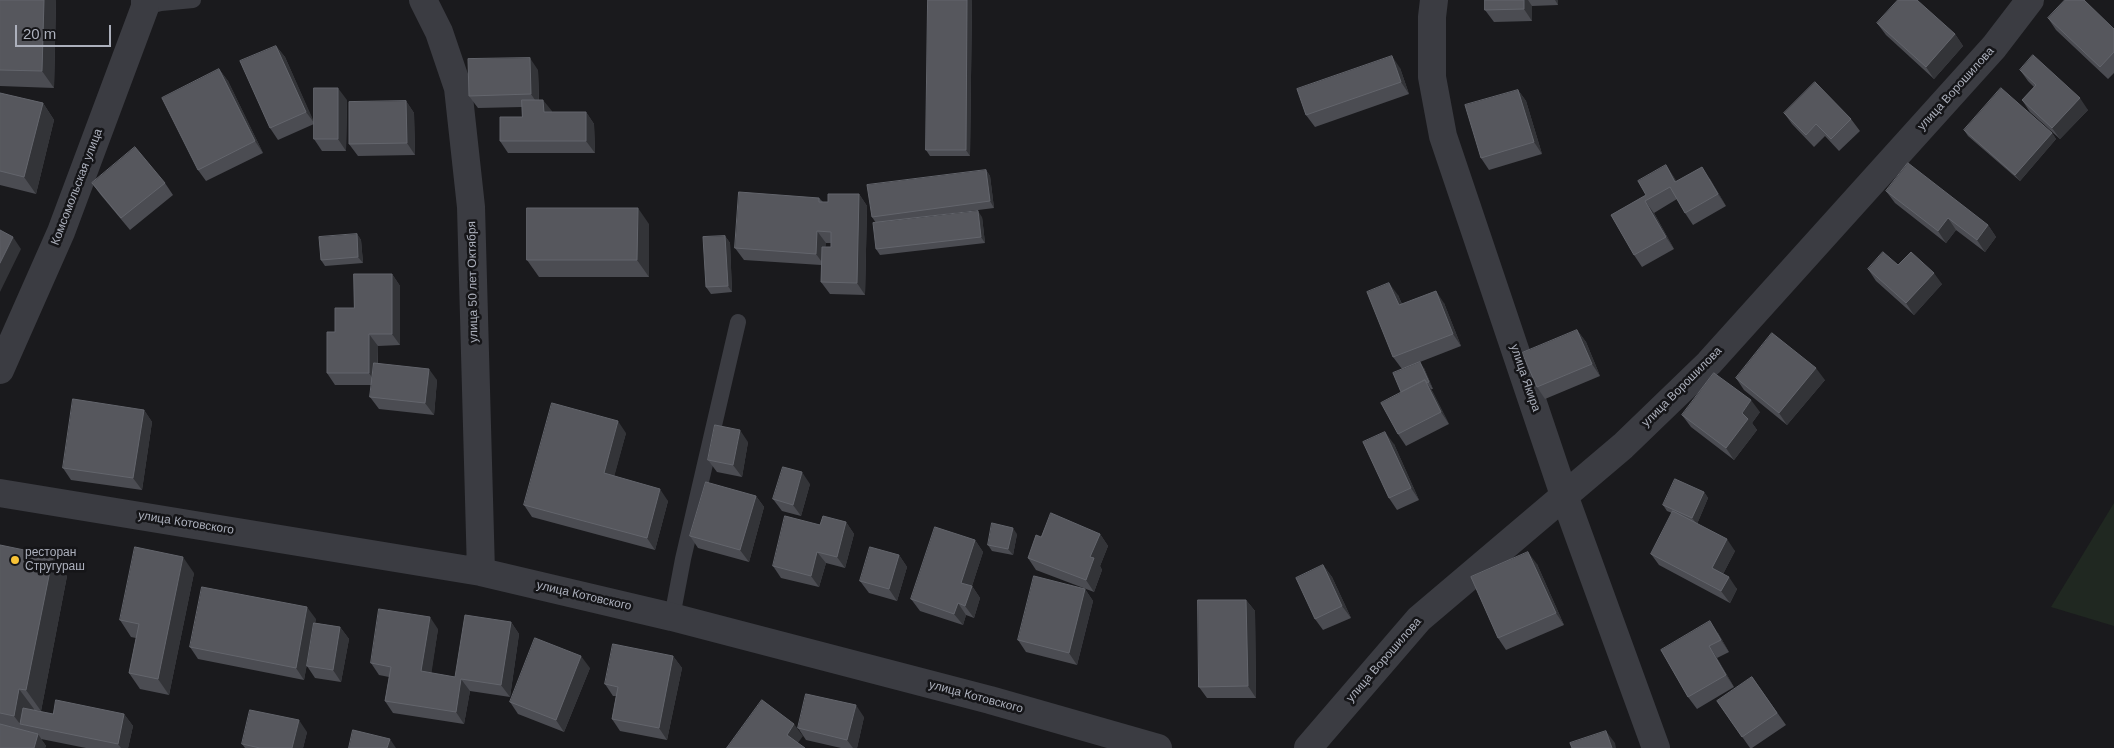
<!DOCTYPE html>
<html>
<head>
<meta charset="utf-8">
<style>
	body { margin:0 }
	#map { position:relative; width:2114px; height:748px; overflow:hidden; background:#1a1a1d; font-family:Helvetica,sans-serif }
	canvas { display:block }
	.scale { position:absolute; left:15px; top:25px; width:96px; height:22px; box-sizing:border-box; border:2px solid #acb0bc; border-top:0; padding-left:6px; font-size:15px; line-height:18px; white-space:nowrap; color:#acb0bc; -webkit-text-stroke:4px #151518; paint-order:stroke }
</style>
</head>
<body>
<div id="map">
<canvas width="2114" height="748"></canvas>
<div class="scale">20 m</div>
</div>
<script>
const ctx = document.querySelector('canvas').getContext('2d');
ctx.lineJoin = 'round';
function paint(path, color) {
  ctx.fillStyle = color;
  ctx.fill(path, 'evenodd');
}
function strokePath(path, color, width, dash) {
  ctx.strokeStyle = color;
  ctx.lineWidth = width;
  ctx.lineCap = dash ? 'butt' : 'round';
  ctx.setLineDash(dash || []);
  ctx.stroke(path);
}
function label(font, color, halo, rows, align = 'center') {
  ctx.font = font + ' Helvetica,sans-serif';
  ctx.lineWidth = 5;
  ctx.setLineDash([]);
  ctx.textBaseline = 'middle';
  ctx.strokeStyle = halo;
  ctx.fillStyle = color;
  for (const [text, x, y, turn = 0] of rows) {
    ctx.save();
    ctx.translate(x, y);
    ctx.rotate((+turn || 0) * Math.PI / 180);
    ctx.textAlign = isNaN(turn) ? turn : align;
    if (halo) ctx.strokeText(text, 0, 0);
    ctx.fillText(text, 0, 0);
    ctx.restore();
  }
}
paint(new Path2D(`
	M2114,503V626L2051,607Z`), '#202821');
strokePath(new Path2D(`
	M145,7L161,3L193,0
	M672,617L683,559L738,322`), '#3b3c42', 16);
strokePath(new Path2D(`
	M423,0L439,32L458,88L471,207L481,572
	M1434,0L1432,17V77L1443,136L1564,495L1656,748
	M0,493L481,572L672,617L990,700L1158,748
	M1308,748L1419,619L1623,446L1709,363L1994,47L2030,0`), '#3b3c42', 28);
strokePath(new Path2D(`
	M0,370L61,232L145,7V0`), '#3b3c42', 28);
paint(new Path2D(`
	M0,0H56L54,88L0,86Z
	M928,0H972L970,156H930L926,150Z
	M1485,0H1558V5L1532,6V21L1494,22L1485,10Z
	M2048,18L2114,29V73L2108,79L2056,30Z
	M1877,23L1955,34L1963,46L1934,79L1886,35Z
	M276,46L285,57L314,123L347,100L346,151H322L314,139V124L278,140L270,128Z
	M1400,68L1409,94L1315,127L1306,115Z
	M219,69L228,81L263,153L206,181L198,170Z
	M538,70L539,100L552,112H586L594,124L595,153H508L500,141L522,117V107L478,108L469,96Z
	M2020,70L2088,110L2060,139L2030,112L2022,100L2034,87L2028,81Z
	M1518,90L1526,101L1542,154L1489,170L1481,158Z
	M0,93L43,103L54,120L36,194L0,185Z
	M406,101L414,113L415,155L358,156L349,144Z
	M1784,113L1851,119L1860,131L1839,151L1825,136L1814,147L1792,124Z
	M1964,130L2052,133L2056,139L2020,181L1968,136Z
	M1666,165L1676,181L1710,179L1726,206L1693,225L1685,213L1677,199L1654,213L1674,249L1642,267L1634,255L1646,195Z
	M986,170L990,176L994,208L883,222L982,217L985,243L880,255L876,249V223L872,217Z
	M92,183H165L173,195L130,230L100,194Z
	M1886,191L1988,225L1996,237L1985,252L1956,230L1946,243L1895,203Z
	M859,194L867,206L865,295L830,294L821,282V265L744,260L735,248L819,198L823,202H828ZM826,243H831V247H825Z
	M649,224V277H539L527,260Z
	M357,234L361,240L363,263L325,266L321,260Z
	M725,236L730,243L732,292L711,294L706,287Z
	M1898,265L1942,284L1914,315L1876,281L1868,269Z
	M392,274L400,286V345L378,346V363L437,380L434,415L379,409L370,397L372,385H335L327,373L354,308Z
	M1398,295L1402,304L1444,303L1461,346L1402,369L1393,357Z
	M1577,330L1586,342L1600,376L1545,399L1537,387Z
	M1424,368L1433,389H1431L1449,424L1406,446L1398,434L1401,392Z
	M1736,378L1825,380L1787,425L1744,390Z
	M144,410L152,422L142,490L71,480L63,468Z
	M1760,412L1752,423L1757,430L1734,460L1691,427L1682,415Z
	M626,433L614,476L668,501L655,550L532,517L524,505Z
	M748,442L742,477L717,472L708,460Z
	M1394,444L1419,500L1397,510L1389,498Z
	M810,484L801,516L782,511L773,499Z
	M1704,492L1708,498L1697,524L1735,551L1723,574L1737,589L1730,603L1659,565L1651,554L1672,513L1667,511L1663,505Z
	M756,496L764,507L749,562L698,548L690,536Z
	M846,522L854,534L845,568L826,563L819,587L781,578L773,566L820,525Z
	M1017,534L1013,555L992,551L988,545Z
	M1100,534L1108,546L1100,566L1102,570L1094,592L1036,570L1028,558L1041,537Z
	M975,540L983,552L972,586L980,598L974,618L966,615L963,625L920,611L911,599Z
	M0,545L67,576L41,711L33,710L53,714H124L133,726L128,748H86L41,739L46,746L45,748H0Z
	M899,555L907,567L897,601L869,593L860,581Z
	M1537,564L1564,625L1506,650L1498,638Z
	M1323,565L1332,577L1351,618L1323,630L1315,619Z
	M194,573L169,695L140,689L129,673L136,638L131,637L120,620Z
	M1085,589L1093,601L1077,665L1026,652L1018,640Z
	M1246,600L1255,611L1256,698H1207L1199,687Z
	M316,619L315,623L340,627L349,639L341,682L315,678L307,666L309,652L304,680L198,659L190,647Z
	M511,622L519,634L510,697L470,691L464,724L393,713L385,701L389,677L379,675L371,663L438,629L431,673L455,677Z
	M1718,633L1729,652L1717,658L1734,687L1697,709L1688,697L1661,650Z
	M673,656L682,668L667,740L620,731L612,719L616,696H613L605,684Z
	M590,668L564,732L518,714L510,702Z
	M1752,677L1786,725L1752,748H1750L1717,701Z
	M864,717L857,748H841L806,740L798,728Z
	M307,732L303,748H245L242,744Z`), '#4b4c52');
paint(new Path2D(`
	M44,0H56L54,88L42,71Z
	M967,0H972L970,156L966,150Z
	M1524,0H1528L1532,6V21L1524,9Z
	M1555,0H1558V5Z
	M1955,34L1963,46L1934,79L1926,67Z
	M276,46L285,57L315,124L306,112Z
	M1392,56L1400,68L1409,94L1401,82Z
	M530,58L538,70L539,106L531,94Z
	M219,69L228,81L263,153L255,141Z
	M338,88L347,100L346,151L338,139Z
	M1518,90L1526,101L1542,154L1534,142Z
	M2080,98L2088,110L2060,139L2052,128Z
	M543,100L552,111V124L544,112Z
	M406,101L414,113L415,155L407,143Z
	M43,103L54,120L36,194L24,177Z
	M586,112L594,124L595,153L586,141Z
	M2052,133L2056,139L2020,181L2015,175Z
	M1666,165L1674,177L1684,193L1675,182Z
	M1702,167L1710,179L1726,206L1718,194Z
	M986,170L990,176L994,208L990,201Z
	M859,194L867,206L865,295L857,283Z
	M1645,201L1654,213L1674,249L1666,237Z
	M638,208L649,224V277L637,260Z
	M978,211L982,217L985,243L981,237Z
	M1948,218L1956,230L1946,243L1938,231Z
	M1988,225L1996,237L1985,252L1977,240Z
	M817,231L826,243L824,265L816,254Z
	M357,234L361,240L363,263L358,257Z
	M725,236L730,243L732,292L728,286Z
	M13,237L21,249L0,292V263Z
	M1934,273L1942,284L1914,315L1906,303Z
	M392,274L400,286V345L392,334Z
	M1389,283L1398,295L1407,317L1399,305Z
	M1436,291L1444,303L1461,346L1453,334Z
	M1577,330L1586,342L1600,376L1592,364Z
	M369,334L378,346L377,385L369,373Z
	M1420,362L1424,368L1433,389L1429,382Z
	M1816,368L1825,380L1787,425L1779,413Z
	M429,369L437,380L434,415L425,403Z
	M1425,380L1433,392L1449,424L1441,412Z
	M1751,400L1760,412L1752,423L1757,430L1734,460L1726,448L1742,413Z
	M144,410L152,422L142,490L133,478Z
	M618,421L626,433L612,485L604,473Z
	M740,430L748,442L742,477L733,465Z
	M1385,432L1394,444L1419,500L1411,488Z
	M802,472L810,484L801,516L793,505Z
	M660,489L668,501L655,550L647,538Z
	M1704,492L1708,498L1697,524L1692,518Z
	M756,496L764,507L749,562L740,550Z
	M846,522L854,534L845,568L837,557Z
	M1013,528L1017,534L1013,555L1008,549Z
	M1100,534L1108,546L1100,566L1102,570L1094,592L1086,580L1090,557Z
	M1727,539L1735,551L1720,580L1712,568Z
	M975,540L983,552L972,586L980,598L974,618L965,606L961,583Z
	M817,552L826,563L819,587L811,576Z
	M1528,552L1537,564L1564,625L1556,613Z
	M899,555L907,567L897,601L889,589Z
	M53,556L67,576L41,711L26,690Z
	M183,557L194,573L169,695L158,679Z
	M1323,565L1332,577L1351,618L1342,606Z
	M1729,577L1737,589L1730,603L1721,591Z
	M1085,589L1093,601L1077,665L1069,653Z
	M1246,600L1255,611L1256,698L1248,686Z
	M958,603L966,615L963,625L954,614Z
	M307,607L316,619L304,680L296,668Z
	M430,617L438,629L430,683L421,671Z
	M1710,621L1718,633L1729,652L1721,640Z
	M511,622L519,634L510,697L501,685Z
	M340,627L349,639L341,682L333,670Z
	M1709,646L1717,658L1734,687L1726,675Z
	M581,656L590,668L564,732L556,720Z
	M673,656L682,668L667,740L659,728Z
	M461,679L470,691L464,724L456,712Z
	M19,689L34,709L30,726L20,724L14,716Z
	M856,705L864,717L857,748H853L847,740Z
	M124,714L133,726L128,748H121L118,744Z
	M299,720L307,732L303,748H292Z
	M794,724L803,736L795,747L787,735Z
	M1606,731L1615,743L1616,748H1612Z
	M38,734L46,746L45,748H34Z
	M390,739L396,748H387Z`), '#333438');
const building = new Path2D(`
	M0,0H44L42,71L0,70Z
	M928,0H967L966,150H926Z
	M1485,0H1524V9L1485,10Z
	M1898,0H1917L1955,34L1926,67L1877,23Z
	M2065,0H2084L2114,29V52L2100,67L2048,18Z
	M276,46L306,112L270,128L240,61Z
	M2033,55L2080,98L2052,128L2022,100L2036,85L2020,70Z
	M1392,56L1401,82L1306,115L1297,89Z
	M530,58L531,94L469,96L468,59Z
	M219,69L255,141L198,170L162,98Z
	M1815,82L1851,119L1831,139L1816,124L1806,135L1784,113Z
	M314,88H338V139H314Z
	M2001,88L2052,133L2015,175L1964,130Z
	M1518,90L1534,142L1481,158L1465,105Z
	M0,93L43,103L24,177L0,171Z
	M522,100H543L544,112H586V141H500V117H522Z
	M406,101L407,143L349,144V102Z
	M135,147L165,183L121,218L92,183Z
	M1908,163L1988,225L1977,240L1948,218L1938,231L1886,191Z
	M1666,165L1675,182L1702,167L1718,194L1685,213L1670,187L1645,201L1666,237L1634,255L1611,215L1646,195L1638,181Z
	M986,170L990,201L872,217L867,185Z
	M739,192L819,198V202H828V194H859L857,283L821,282L822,247H831V232L817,231L816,254L735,248Z
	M527,208H638L637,260H527Z
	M978,211L981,237L876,249L873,223Z
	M0,230L13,237L0,263Z
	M357,234L358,257L321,260L319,237Z
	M725,236L728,286L706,287L703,237Z
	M1883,252L1898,265L1911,252L1934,273L1906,303L1868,269Z
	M354,274H392V334H369V373H327V332H335V308H354Z
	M1389,283L1399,305L1436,291L1453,334L1393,357L1367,292Z
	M1577,330L1592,364L1537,387L1522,353Z
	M1772,333L1816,368L1779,413L1736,378Z
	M1420,362L1429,382L1427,383L1425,380L1401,392L1393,373Z
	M374,363L429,369L425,403L370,397Z
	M1714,373L1751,400L1742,413L1748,419L1726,448L1682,415Z
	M1425,380L1441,412L1398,434L1381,403Z
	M73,399L144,410L133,478L63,468Z
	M552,403L618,421L604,473L660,489L647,538L524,505Z
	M715,425L740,430L733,465L708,460Z
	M1385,432L1411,488L1389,498L1363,442Z
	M783,467L802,472L793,505L773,499Z
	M1675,479L1704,492L1692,518L1663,505Z
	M706,482L756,496L740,550L690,536Z
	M1673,511L1727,539L1712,568L1729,577L1721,591L1651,554Z
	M1051,513L1100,534L1090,557L1094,558L1086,580L1028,558L1036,535L1041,537Z
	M785,516L820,525L823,516L846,522L837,557L817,552L811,576L773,566Z
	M992,523L1013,528L1008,549L988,545Z
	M935,527L975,540L961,583L972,586L965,606L958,603L954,614L911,599Z
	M0,545L53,556L26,690L19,689L14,716L0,713Z
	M135,547L183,557L158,679L129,673L139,624L120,620Z
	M870,547L899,555L889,589L860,581Z
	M1528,552L1556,613L1498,638L1471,577Z
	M1323,565L1342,606L1315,619L1296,578Z
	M1034,576L1085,589L1069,653L1018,640Z
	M202,587L307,607L296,668L190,647Z
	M1198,600H1246L1248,686L1199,687Z
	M379,609L430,617L421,671L455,677L465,615L511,622L501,685L461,679L456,712L385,701L391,667L371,663Z
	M1710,621L1721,640L1709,646L1726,675L1688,697L1661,650Z
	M314,623L340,627L333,670L307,666Z
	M535,638L581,656L556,720L510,702Z
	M613,644L673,656L659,728L612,719L618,687L605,684Z
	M1752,677L1777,713L1742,737L1717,701Z
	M806,694L856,705L847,740L798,728Z
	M56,700L124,714L118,744L20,724L23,708L53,714Z
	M762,700L794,724L787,735L805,748H727Z
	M250,710L299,720L292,748H260L242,744Z
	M0,724L38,734L34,748H0Z
	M353,730L390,739L387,748H349Z
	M1606,731L1612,748H1572L1570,743Z`);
paint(building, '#56575d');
strokePath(building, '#63656c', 1);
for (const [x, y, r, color] of [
	[15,560,5,"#f9c336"]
]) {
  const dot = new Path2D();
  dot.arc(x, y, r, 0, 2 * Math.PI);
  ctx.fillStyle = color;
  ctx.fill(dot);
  strokePath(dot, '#151518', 2);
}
label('12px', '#acb0bc', '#151518', [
	["улица Ворошилова",1956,89,-48],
	["Комсомольская улица",77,187,-69],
	["улица 50 лет Октября",473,282,-91],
	["улица Якира",1525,378,71],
	["улица Ворошилова",1682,387,-45],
	["улица Котовского",186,523,9],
	["улица Котовского",584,596,13],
	["улица Ворошилова",1384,660,-49],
	["улица Котовского",976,697,15]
]);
label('12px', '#acb0bc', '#151518', [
	["ресторан",25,553],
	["Стругураш",25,567]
], 'left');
</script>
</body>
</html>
